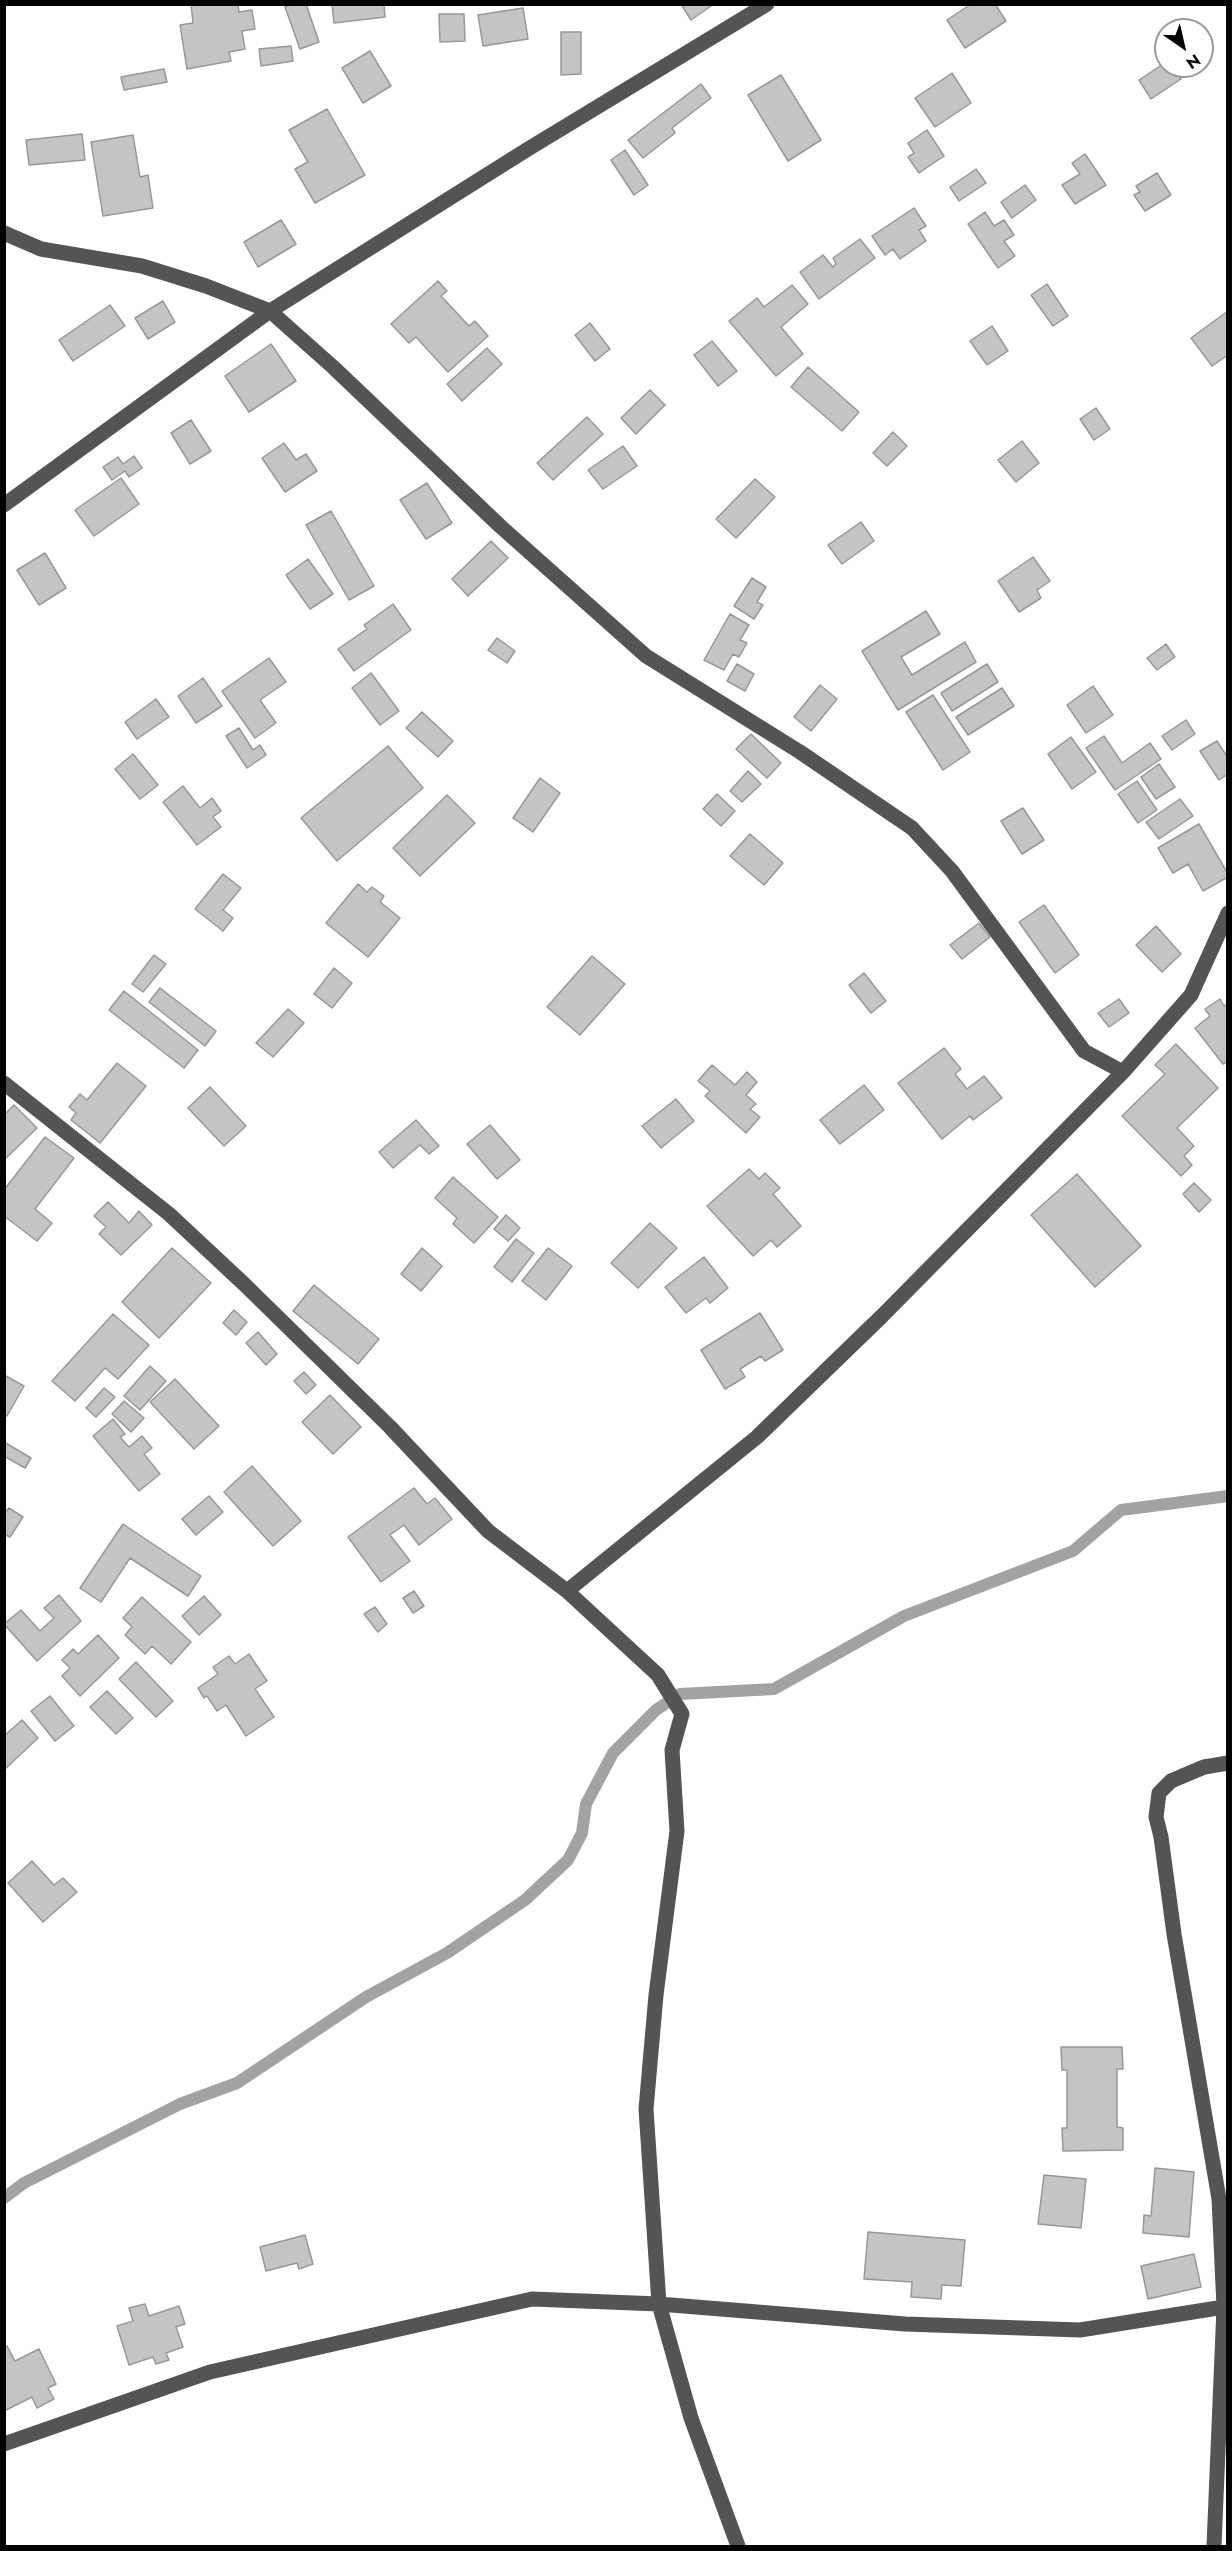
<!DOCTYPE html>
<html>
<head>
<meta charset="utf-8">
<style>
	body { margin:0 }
	#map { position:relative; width:1232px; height:2551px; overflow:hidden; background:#fff; font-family:Jost,sans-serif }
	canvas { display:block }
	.frame { position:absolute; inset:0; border:6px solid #000; pointer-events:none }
	.north { position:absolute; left:1154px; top:18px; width:60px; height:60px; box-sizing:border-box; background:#fff; border:2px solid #999; border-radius:50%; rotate:146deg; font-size:16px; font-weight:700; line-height:24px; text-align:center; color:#000 }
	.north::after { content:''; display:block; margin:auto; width:21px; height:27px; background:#000; clip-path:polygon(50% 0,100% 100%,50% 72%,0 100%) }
</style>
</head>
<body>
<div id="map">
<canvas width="1232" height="2551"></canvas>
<div class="frame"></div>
<div class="north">N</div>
</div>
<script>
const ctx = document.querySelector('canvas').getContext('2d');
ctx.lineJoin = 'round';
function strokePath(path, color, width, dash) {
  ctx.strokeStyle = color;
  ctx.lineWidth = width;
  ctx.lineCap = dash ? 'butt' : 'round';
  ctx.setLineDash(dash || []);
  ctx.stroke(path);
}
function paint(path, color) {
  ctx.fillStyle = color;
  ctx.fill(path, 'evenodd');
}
strokePath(new Path2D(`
	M4,2198L24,2183L180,2104L237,2083L366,1997L447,1953L525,1900L568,1860L582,1833L586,1804L613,1753L656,1710L680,1694L774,1689L904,1616L1073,1551L1121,1510L1228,1496`), '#a2a2a2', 12);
const building = new Path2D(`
	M191,4H238L239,12L252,10L255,29L242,31L245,49L229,52L231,61L187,69L180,25L193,23Z
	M292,4H306L319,42L300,49L285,7Z
	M332,4H384L385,17L334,23Z
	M681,4H714L691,20Z
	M971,4H995L1006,21L965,48L947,20Z
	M523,8L528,39L483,46L478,15Z
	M439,14H464L465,41L440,42Z
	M561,32H581V74L561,75Z
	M291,46L293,61L261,66L259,49Z
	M370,51L391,86L363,103L342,68Z
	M1166,62V66H1173L1181,79L1151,99L1139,80Z
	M164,69L167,82L124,90L121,77Z
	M952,73L971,103L935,127L915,98Z
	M781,75L821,140L788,161L748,95Z
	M701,84L711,98L672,128L675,133L643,158L628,140Z
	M327,109L365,175L315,203L295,169L308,162L289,130Z
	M927,130L944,156L919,173L908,157L914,153L908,143Z
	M82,134L85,160L29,165L26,140Z
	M133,135L140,177L148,175L153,208L103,216L91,142Z
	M625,150L648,185L634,195L611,160Z
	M1085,154L1106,185L1075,204L1062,185L1080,174L1072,163Z
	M976,169L986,183L959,201L950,187Z
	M1157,173L1171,195L1145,211L1134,195L1140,192L1136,186Z
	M1025,185L1036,200L1012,218L1001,202Z
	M914,208L926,226L919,230L926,241L900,259L893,249L885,255L872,236Z
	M985,212L994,226L1004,220L1014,235L1004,241L1015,256L998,268L968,224Z
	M281,220L296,244L258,267L244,242Z
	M860,239L875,258L819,299L800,272L823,255L833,267L836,264L833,258Z
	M438,281L447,291L441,296L469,326L475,321L488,336L448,372L416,337L409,343L391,324Z
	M1047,284L1068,316L1053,326L1031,295Z
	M792,285L808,304L781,327L803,354L776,376L729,321L757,298L764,307Z
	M163,301L175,322L148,339L135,318Z
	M110,305L125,326L73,361L59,340Z
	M1228,311V355L1212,366L1191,338Z
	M590,323L610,349L595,361L575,335Z
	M992,326L1008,351L987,365L970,341Z
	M712,341L737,371L718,386L694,355Z
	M271,344L296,381L249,412L225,376Z
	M487,348L502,364L462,401L447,384Z
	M808,367L859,412L842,431L791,387Z
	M650,390L665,405L636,434L621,418Z
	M1096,408L1110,429L1094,440L1080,419Z
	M587,417L603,434L553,480L537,463Z
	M191,420L211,451L190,464L171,433Z
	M893,432L907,446L887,466L873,453Z
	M1022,441L1039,463L1016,482L998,460Z
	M284,443L296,460L306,454L317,471L285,492L262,458Z
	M623,446L637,466L603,489L588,470Z
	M134,456L142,468L129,477L125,471L112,480L103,467L118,457L123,464Z
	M121,478L139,504L94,536L75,510Z
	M755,479L775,497L736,538L716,519Z
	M427,483L452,523L426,539L400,500Z
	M331,511L374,586L349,600L306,525Z
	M861,522L874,541L842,564L828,545Z
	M491,541L508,558L468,596L452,579Z
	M45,553L66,588L39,605L17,570Z
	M1033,557L1050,581L1037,590L1041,598L1019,612L998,581Z
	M308,559L333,594L310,609L286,575Z
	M752,578L766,587L757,602L763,605L754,619L734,606Z
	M393,604L411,630L354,671L338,649L367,629L364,625Z
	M926,611L940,634L901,657L912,675L965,642L976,662L898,710L862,651Z
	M730,614L749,625L740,640L747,643L739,657L733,654L724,670L704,660Z
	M497,638L515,651L507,663L488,650Z
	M1166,644L1175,657L1157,670L1147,658Z
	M269,658L286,682L260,700L276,723L255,738L222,691Z
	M737,664L754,674L745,691L727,681Z
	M987,664L998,682L952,711L941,693Z
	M371,673L399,711L380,725L352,688Z
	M203,678L222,706L196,723L178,696Z
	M820,685L837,699L811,731L794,717Z
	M1093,686L1113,715L1086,733L1067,705Z
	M1002,688L1014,706L968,735L956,717Z
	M933,695L970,752L943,770L906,712Z
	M156,699L169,717L137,739L125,722Z
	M422,712L453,741L438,757L406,728Z
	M1186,720L1195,734L1172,750L1162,736Z
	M239,728L253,750L260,745L266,755L247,768L226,736Z
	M751,734L781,763L767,778L736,749Z
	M1104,736L1122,763L1150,743L1161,759L1115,790L1086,748Z
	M1071,737L1096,772L1072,789L1048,754Z
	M1217,741L1228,758V774L1219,780L1200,751Z
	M388,746L423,788L337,861L301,818Z
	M133,754L158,785L140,799L115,769Z
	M1159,764L1175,787L1156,799L1141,777Z
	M748,771L761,784L742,802L730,791Z
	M540,778L560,793L533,832L513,818Z
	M1137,781L1157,810L1138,823L1118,794Z
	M183,786L200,808L212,798L221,811L213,817L221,827L197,845L163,802Z
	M717,794L735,811L721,826L703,809Z
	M447,795L475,823L420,876L393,848Z
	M1180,799L1193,816L1159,839L1146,822Z
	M1023,808L1044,840L1022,854L1001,821Z
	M1199,824L1228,874V877L1203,891L1188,864L1173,873L1158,848Z
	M750,834L783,863L764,885L730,856Z
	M223,874L241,888L223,910L233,918L223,931L195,909Z
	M358,884L367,892L372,887L384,896L380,902L400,918L368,957L326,923Z
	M1044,905L1079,955L1055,973L1019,922Z
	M979,923L990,937L962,959L950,945Z
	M1156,926L1181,954L1162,972L1136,945Z
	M154,955L166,964L143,992L132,984Z
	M592,956L625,984L580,1035L547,1007Z
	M334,968L352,983L332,1008L314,994Z
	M864,973L886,1001L871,1013L849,985Z
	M160,988L216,1031L205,1046L149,1002Z
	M124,991L198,1050L184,1068L109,1010Z
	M1119,999L1129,1013L1109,1027L1098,1013Z
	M1220,999L1224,1006L1228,1003V1061L1223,1064L1195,1028L1210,1016L1205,1009Z
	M288,1009L304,1023L273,1057L256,1043Z
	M1176,1044L1218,1088L1177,1128L1194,1146L1184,1156L1192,1165L1181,1176L1122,1116L1165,1074L1155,1065Z
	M944,1048L961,1069L955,1074L967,1089L984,1076L1002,1098L973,1120L970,1116L942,1139L898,1083Z
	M117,1063L146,1086L100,1143L71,1120L76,1113L69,1107L80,1094L87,1100Z
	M712,1065L735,1085L747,1072L757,1082L746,1095L756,1104L750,1109L760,1117L746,1133L705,1096L710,1091L698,1081Z
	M864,1085L884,1110L840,1144L820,1120Z
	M210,1087L246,1126L224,1146L188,1108Z
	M676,1099L694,1121L661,1148L642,1126Z
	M14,1105L37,1128L4,1160V1115Z
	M416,1120L439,1146L429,1154L420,1145L393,1168L379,1152Z
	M490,1125L520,1160L497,1179L467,1144Z
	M45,1137L74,1158L35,1209L52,1223L37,1241L4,1216V1190Z
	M749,1169L759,1179L765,1173L780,1188L773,1194L801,1226L777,1247L771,1240L753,1256L707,1206Z
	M1077,1174L1141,1246L1095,1287L1031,1215Z
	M453,1177L498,1217L474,1243L453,1224L457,1218L435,1198Z
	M1194,1183L1211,1200L1199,1212L1183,1194Z
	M108,1202L129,1223L139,1211L152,1225L121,1255L99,1234L106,1227L94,1216Z
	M506,1215L520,1228L508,1241L494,1229Z
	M650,1223L677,1248L638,1288L611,1263Z
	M516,1239L534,1253L512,1282L494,1267Z
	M172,1248L211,1283L159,1338L122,1302Z
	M422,1248L442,1266L421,1291L401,1274Z
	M548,1248L572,1266L546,1300L522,1281Z
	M704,1257L728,1288L710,1303L706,1298L686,1313L665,1287Z
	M314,1285L379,1339L358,1364L293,1311Z
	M234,1310L247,1322L236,1335L223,1323Z
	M760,1313L783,1350L765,1361L761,1356L740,1369L745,1377L725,1389L701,1350Z
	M113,1314L149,1345L118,1379L105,1368L75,1401L52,1381Z
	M258,1332L277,1354L266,1365L246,1343Z
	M150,1366L166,1381L140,1410L124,1396Z
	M304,1372L316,1385L306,1394L294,1381Z
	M4,1375L24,1386L7,1416L4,1415Z
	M175,1379L219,1426L194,1449L150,1402Z
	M104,1388L115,1397L96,1417L86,1408Z
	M330,1395L361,1427L333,1454L302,1422Z
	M124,1401L144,1418L131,1432L112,1414Z
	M113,1419L125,1434L120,1437L129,1447L142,1436L152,1448L144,1454L160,1474L139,1491L93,1436Z
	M4,1442L31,1458L25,1468L4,1456Z
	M252,1466L301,1521L273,1546L224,1492Z
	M414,1488L427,1504L435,1498L452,1519L419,1545L404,1525L390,1535L410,1561L381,1582L348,1537Z
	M209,1496L223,1512L196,1535L182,1519Z
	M9,1508L23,1517L10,1537L4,1534V1514Z
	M123,1524L201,1576L188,1596L130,1558L101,1602L80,1588Z
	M414,1591L424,1606L413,1613L403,1598Z
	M59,1595L81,1621L37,1661L4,1624L21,1610L40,1631L54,1618L44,1608Z
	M204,1596L221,1615L199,1635L182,1616Z
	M142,1597L191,1642L171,1664L152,1646L145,1654L125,1635L132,1627L123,1618Z
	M375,1607L387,1624L378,1632L364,1614Z
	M98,1635L119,1658L80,1696L62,1676L70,1668L62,1660L73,1649L78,1654Z
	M249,1654L267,1681L255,1689L274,1717L246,1736L226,1705L217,1711L207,1696L204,1698L198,1688L218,1674L213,1667L229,1656L235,1664Z
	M136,1662L173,1701L156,1717L119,1679Z
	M107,1691L133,1718L116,1734L90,1707Z
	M50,1696L74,1726L55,1741L31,1711Z
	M22,1720L38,1738L4,1770V1736Z
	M32,1861L54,1885L63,1878L77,1892L43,1922L8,1883Z
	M1061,2047H1122L1123,2069H1117V2127L1123,2128V2150L1063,2151L1062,2128H1067V2070H1062Z
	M1155,2168L1194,2172L1189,2237L1143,2233L1144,2215L1151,2216Z
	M1044,2175L1086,2179L1081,2228L1038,2224Z
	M868,2232L965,2240L961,2286L942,2285L941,2299L911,2297L912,2282L864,2279Z
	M305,2235L313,2264L299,2269L297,2263L266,2271L260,2247Z
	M1194,2254L1201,2287L1148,2299L1141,2266Z
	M145,2304L149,2316L179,2306L185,2324L176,2327L183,2347L166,2353L169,2360L156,2364L153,2357L129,2365L117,2326L133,2321L129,2308Z
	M7,2346L15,2361L39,2349L56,2384L48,2388L54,2399L37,2408L32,2397L4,2411V2347Z`);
paint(building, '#c4c4c4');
strokePath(building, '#989898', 1.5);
strokePath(new Path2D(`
	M4,233L41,249L142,266L206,286L270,311L333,367L500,526L646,656L800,752L912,828L952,871L1084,1051L1123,1072
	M4,505L270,311L528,149L767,4
	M4,1083L169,1214L244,1284L390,1427L488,1531L567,1591L658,1675L682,1714L672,1750L677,1831L656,1995L646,2109L659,2304L691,2418L738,2546
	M567,1591L757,1437L882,1316L1123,1072L1191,995L1228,913
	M4,2444L210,2372L532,2299L659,2304L905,2324L1080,2330L1224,2307
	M1214,2546L1224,2307L1219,2199L1174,1934L1161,1837L1156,1817L1159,1793L1171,1781L1204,1767L1228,1763`), '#545454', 15);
</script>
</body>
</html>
